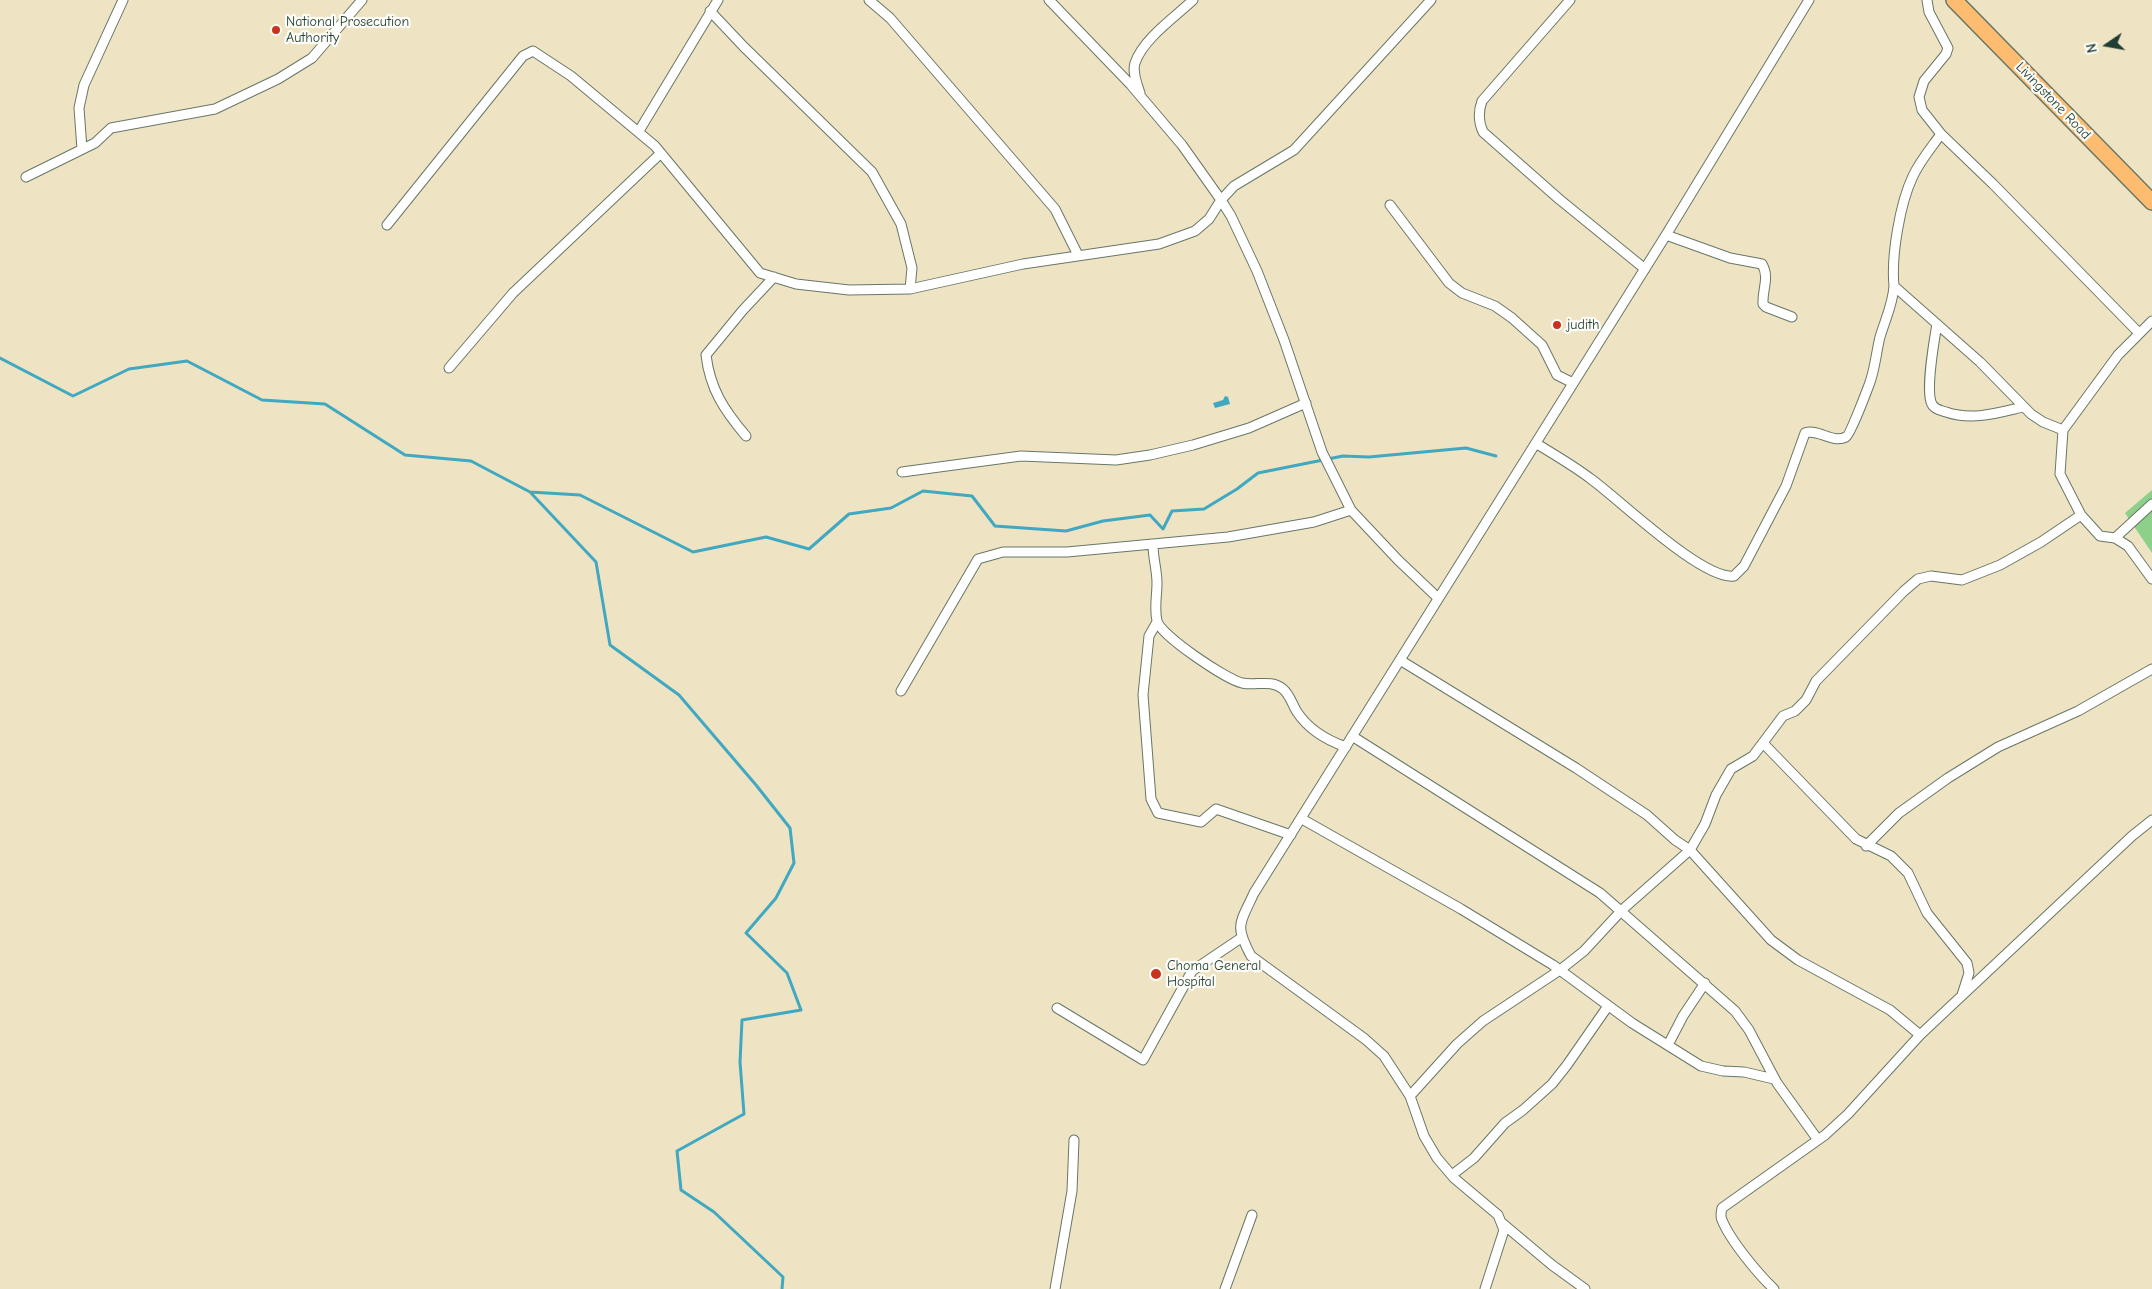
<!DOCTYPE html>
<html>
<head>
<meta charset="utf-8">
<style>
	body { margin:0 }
	#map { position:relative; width:2152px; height:1289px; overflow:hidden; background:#eee4c4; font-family:"Comic Neue",sans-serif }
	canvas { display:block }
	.north { position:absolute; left:2082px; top:20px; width:50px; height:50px; -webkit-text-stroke:4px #fdfcf7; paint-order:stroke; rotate:258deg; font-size:14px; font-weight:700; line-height:20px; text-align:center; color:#1f3d34 }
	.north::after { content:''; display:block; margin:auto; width:18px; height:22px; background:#1f3d34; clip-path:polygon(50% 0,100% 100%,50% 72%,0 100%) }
</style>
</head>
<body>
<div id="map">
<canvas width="2152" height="1289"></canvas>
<div class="north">N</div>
</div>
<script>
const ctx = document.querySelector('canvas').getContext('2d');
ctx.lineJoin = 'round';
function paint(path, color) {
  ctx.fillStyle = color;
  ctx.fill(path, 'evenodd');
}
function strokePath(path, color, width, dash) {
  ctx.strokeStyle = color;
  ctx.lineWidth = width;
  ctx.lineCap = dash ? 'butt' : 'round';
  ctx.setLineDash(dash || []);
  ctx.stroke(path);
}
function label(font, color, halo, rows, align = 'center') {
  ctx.font = font + ' "Comic Neue",sans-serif';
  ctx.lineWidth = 4.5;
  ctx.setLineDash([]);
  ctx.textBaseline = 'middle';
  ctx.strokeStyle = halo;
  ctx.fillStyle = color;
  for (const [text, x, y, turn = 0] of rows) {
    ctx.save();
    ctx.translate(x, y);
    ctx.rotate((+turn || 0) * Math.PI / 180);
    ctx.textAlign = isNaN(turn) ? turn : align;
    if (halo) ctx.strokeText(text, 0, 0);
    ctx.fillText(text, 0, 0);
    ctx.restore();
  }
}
paint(new Path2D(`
	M2152,490V553L2125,513Z`), '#8cd08a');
paint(new Path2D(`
	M1225,396L1228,397L1230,404L1215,408L1213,403L1223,400Z`), '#40a8c0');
strokePath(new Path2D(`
	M0,358L73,396L129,369L187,361L262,400L325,404L405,455L471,461L530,492L580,495L693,552L766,537L809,549L849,514L891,508L923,491L972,496L995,526L1066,531L1103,521L1150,515L1163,529L1172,511L1204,509L1237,489L1258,473L1343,456L1369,457L1466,448L1496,456
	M530,492L596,562L610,645L679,695L756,785L790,828L794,863L776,898L746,933L787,973L801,1010L742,1020L740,1062L744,1114L677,1151L681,1190L714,1212L783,1277L782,1289`), '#40a8c0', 3);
const minor = new Path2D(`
	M869,0L890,18L1055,209L1078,255
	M1049,0L1131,85L1182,145L1221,200L1231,216L1257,271L1284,340L1322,452L1351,510L1398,560L1438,598
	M1570,0L1482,101C1478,112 1478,121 1483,132L1559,199L1645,269
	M1927,0L1929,12L1948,48L1946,54L1924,81L1919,97L1922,110L1941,134L1993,184L2139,333
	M710,11L744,47L872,172L901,224L912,268L910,289
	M1140,93C1137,84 1132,72 1135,63C1143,39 1175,17 1193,0
	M639,131L718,0
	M1941,134C1931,148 1920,161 1913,176C1900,203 1891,256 1894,286L1980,362L2031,414L2043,422L2063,430
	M82,149L79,108L84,85L123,0
	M26,177L95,143L111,128L215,109L278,79L312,58L362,0
	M1390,205L1449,283L1462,293L1495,306L1512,318L1542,345L1557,375L1573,383
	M387,225L523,56L533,51L571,76L655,146L760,273L796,284L849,290L910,289L1023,264L1159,244L1195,231L1209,219L1221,200L1234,186L1294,150L1431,0
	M1666,235L1730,258L1762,264C1770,278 1762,289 1763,304L1766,307L1792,317
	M2152,321L2118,355L2063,430L2060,474L2081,515L2100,536L2115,538L2128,546L2152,579
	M1937,324C1934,342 1926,386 1931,402C1933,409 1940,410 1946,412C1972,421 1997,413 2023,407
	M449,368L513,293L661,153
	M746,436C724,410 710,389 706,355L743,310L774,277
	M1537,444C1555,455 1574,466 1591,479C1619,499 1702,580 1734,576L1744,566L1786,486L1805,433C1818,428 1832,444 1846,437C1850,435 1866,393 1869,385C1875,370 1876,353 1880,337C1885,320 1893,304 1894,286
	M902,472L1021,456L1116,460L1150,455L1193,445L1249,428L1306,403
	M2115,538L2152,504
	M1153,545C1153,558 1157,570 1157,583C1157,596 1154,608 1157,621C1161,636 1226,679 1242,683C1256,686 1271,679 1283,689C1290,695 1292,704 1297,712C1309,730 1326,740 1346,747
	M1157,622L1149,636L1143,695L1151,799L1158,813L1201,822L1216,809L1291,835
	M1400,660L1576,768L1647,815L1675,840L1690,850L1771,940L1798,960L1890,1010L1920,1035
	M901,691L978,559L1003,552H1067L1228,537L1314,522L1351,510
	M1352,736L1600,893L1735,1011L1749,1030L1777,1083L1818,1140
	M1763,743L1856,839L1891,856L1908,873L1927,913L1967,963L1969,973L1962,995
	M1302,819L1461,909L1553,965L1632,1023L1701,1066L1723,1071L1744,1072L1774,1079
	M1866,846L1899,813L1948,778L1998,747L2078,711L2152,669
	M1057,1008L1143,1060L1192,971L1241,938
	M1668,1045L1683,1016L1705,983
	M1410,1096L1457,1044L1483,1021L1560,970L1584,951L1622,910L1690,850L1705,824L1716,795L1731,769L1753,756L1783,716L1795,711L1806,700L1816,681L1904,591L1918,579L1931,576L1962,580L2000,565L2041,542L2081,515
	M1452,1175L1474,1158L1505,1123L1523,1110L1552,1084L1567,1065L1608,1006
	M1502,1223L1552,1265L1585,1289
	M1055,1289L1072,1191L1074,1140
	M1225,1289L1252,1215
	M1485,1289L1504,1230L1498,1215L1454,1178L1437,1158L1424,1136L1410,1096L1384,1056L1365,1039L1251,956C1234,924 1240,924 1254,893L1666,235L1809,0
	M1774,1289C1758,1274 1730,1240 1722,1220C1720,1216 1721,1212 1722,1208L1825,1135L1848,1114L1920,1035L2132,836L2152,820`);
const trunk = new Path2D(`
	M1954,0L2152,202`);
strokePath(minor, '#677766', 11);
strokePath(trunk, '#677766', 18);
strokePath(minor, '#fff', 9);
strokePath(trunk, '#fdbc6f', 15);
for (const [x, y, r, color] of [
	[276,30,5,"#c8321e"],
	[1557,325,5,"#c8321e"],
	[1156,974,6,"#c8321e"]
]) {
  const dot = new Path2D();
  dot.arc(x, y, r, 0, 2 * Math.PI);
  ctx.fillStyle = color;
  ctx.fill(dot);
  strokePath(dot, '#fdfcf7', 2);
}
label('14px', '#1f3d34', '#fdfcf7', [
	["National Prosecution",286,22],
	["Authority",286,38],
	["judith",1567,325],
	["Choma General",1167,966],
	["Hospital",1167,982]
], 'left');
label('14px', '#1f3d34', '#fdfcf7', [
	["Livingstone Road",2053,101,46]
]);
</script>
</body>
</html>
